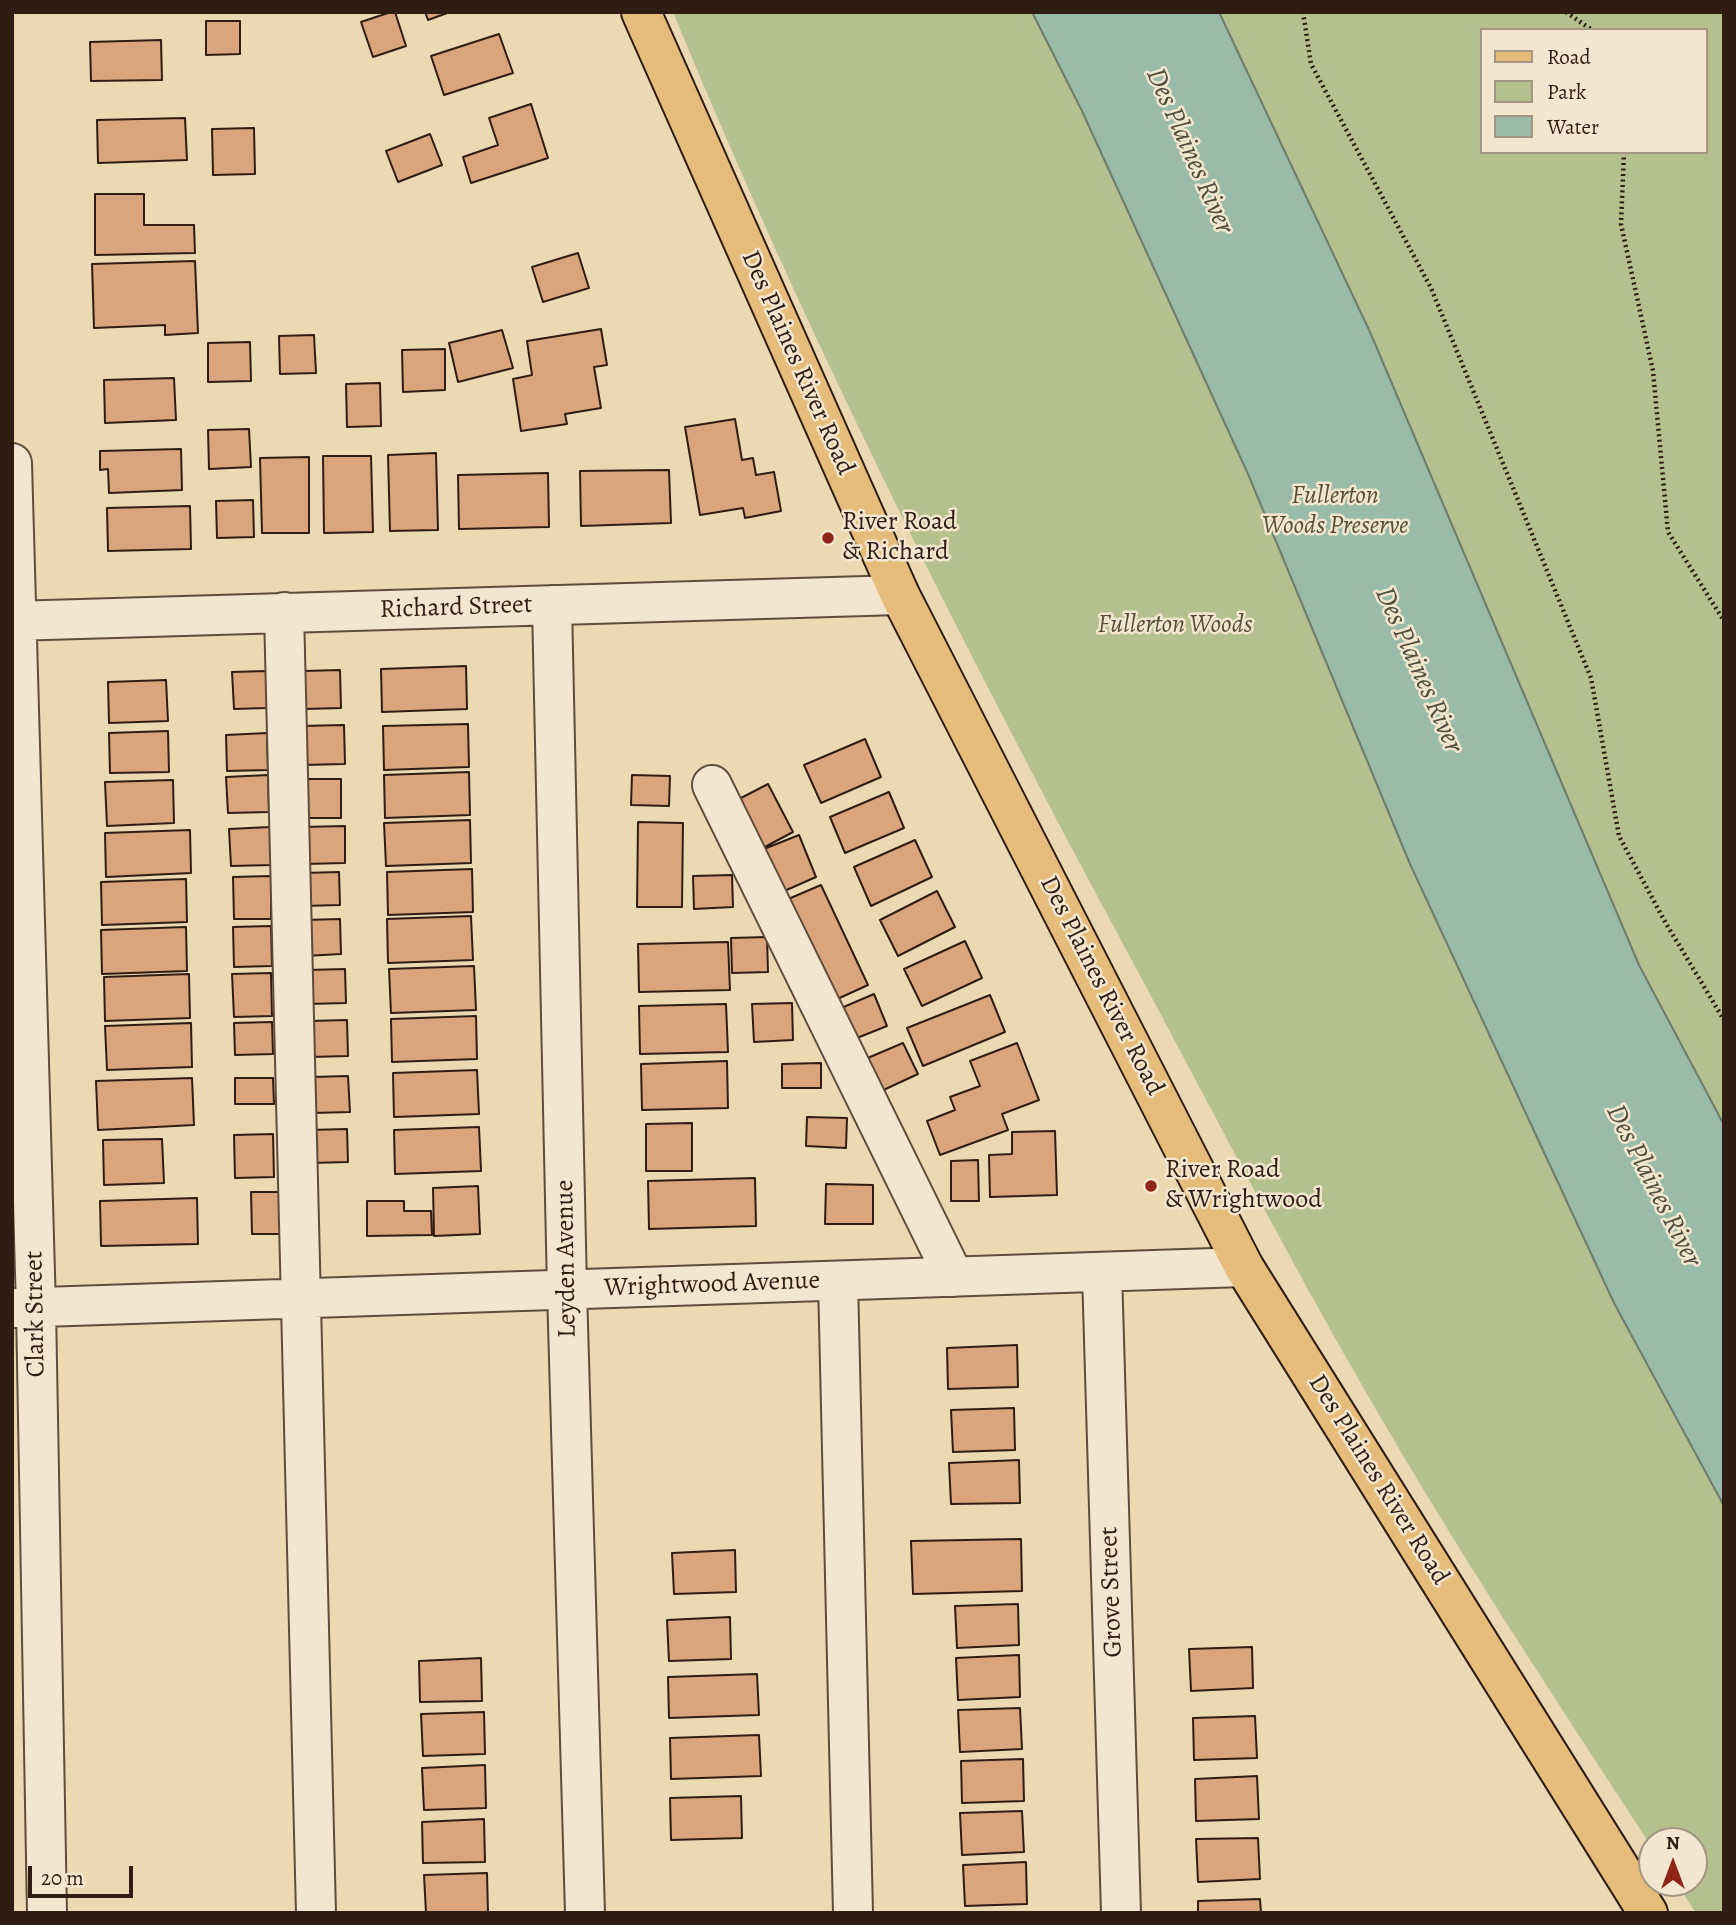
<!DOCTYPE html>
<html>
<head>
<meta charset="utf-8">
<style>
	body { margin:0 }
	#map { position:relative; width:1736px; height:1925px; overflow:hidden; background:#ebd9b4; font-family:Alegreya,serif }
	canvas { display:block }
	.frame { position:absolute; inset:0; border:14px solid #2f1d14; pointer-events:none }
	.legend { position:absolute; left:1480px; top:28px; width:228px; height:126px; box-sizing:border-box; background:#f2e6ce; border:2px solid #a49684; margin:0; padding:9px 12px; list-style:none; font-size:21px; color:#2f1d14 }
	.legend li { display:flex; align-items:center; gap:14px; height:35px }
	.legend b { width:35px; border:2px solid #a49684 }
	.north { position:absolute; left:1638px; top:1827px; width:70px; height:70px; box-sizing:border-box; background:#f2e6ce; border:2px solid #a49684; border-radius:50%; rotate:0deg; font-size:19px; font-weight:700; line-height:28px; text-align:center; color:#2f1d14 }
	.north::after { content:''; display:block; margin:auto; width:24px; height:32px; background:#8f2418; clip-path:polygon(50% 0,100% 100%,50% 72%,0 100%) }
	.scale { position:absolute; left:28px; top:1866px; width:105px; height:32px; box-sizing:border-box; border:4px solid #2f1d14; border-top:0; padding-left:9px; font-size:21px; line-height:24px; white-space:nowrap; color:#2f1d14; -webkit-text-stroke:5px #f2e6ce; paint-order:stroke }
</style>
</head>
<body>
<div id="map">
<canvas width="1736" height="1925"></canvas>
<div class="frame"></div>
<ul class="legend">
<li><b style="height:9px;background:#e6bc7a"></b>Road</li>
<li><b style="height:19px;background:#b5c08f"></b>Park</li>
<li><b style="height:19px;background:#99bba8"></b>Water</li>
</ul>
<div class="north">N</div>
<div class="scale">20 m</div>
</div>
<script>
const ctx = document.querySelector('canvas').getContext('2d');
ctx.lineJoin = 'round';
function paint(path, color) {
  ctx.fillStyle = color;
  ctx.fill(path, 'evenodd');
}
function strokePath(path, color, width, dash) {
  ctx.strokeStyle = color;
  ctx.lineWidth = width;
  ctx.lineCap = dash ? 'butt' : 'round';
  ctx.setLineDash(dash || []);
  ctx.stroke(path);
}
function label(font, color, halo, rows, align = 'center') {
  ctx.font = font + ' Alegreya,serif';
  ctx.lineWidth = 5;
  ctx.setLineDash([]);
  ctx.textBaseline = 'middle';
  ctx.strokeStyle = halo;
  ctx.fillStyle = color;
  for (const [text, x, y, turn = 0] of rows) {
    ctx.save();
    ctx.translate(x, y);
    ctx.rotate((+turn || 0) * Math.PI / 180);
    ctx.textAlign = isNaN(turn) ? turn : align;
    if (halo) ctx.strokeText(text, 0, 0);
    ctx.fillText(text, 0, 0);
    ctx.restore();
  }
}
paint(new Path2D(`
	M673,12H1724V1913H1696L1676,1883H1694V1841H1652V1847L1649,1843C1554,1697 1458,1552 1371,1401C1284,1251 1205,1096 1122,942C959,639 804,331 673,12ZM1482,30H1706V152H1482Z`), '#b5c08f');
const water = new Path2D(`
	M1032,12H1219L1370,332L1639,965L1724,1125V1506L1614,1303L1410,864L1248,474L1082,111Z`);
paint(water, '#99bba8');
strokePath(water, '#6f7c6d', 2);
const building = new Path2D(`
	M391,12H395L406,46L373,57L361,22Z
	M425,12H450L428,20Z
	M206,21H240V54L206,55Z
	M499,34L513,73L444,95L431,56Z
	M161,40L162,80L91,81L90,42Z
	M531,104L548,158L471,183L463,157L498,145L489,118Z
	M185,118L187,160L98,163L97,120Z
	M254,128L255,174L213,175L212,129Z
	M430,134L442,165L398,182L386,151Z
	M95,194H144V225H194L195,253L95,255Z
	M578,253L589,288L543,302L532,267Z
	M195,261L198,333L165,335V325L94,328L92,264Z
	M601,329L607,365L594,367L601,408L565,414L567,424L521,431L513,379L532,375L527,341Z
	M502,330L513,368L458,382L449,343Z
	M314,335L316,373L280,374L279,336Z
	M250,342L251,381L208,382V343Z
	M445,349V390L403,392L402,350Z
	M174,378L176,420L105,423L104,380Z
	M380,383L381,426L347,427L346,384Z
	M735,419L742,460L753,458L756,475L774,472L781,511L745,518L743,508L700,515L685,427Z
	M249,429L251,467L209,469L208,430Z
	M181,449L182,490L109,493L108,469L100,470V451Z
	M436,453L438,530L390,531L388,455Z
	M323,456H371L373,532L324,533Z
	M309,457V533H262L260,458Z
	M669,470L671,523L581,526L580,471Z
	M548,473L549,527L459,529L458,475Z
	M253,500L254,537L217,538L216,501Z
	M190,506L191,549L108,551L107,508Z
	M466,666L467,709L382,712L381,669Z
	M340,670L341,708L304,709L303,671Z
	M266,671L267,708L234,709L232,672Z
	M166,680L168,721L109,723L108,682Z
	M468,724L469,767L384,770L383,726Z
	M344,725L345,764L302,765L301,726Z
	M168,731L169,772L110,773L109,733Z
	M267,733L268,770L227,771L226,735Z
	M865,739L881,777L821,803L804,765Z
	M469,772L470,815L385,818L384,775Z
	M268,775L269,812L228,813L226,777Z
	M632,775L670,776L669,806L631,805Z
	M302,779H341V818H303Z
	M173,780L174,823L107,826L105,782Z
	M768,784L793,832L763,848L739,799Z
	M889,792L904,828L845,853L830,817Z
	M470,820L471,863L386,866L384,823Z
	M638,822L683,823L682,907H637Z
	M345,826V863L304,864L303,827Z
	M270,827L272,865L231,866L229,829Z
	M190,830L191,873L106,877L105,833Z
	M799,835L816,877L782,892L764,849Z
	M915,840L932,877L871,906L854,867Z
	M472,869L473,912L388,915L387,872Z
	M339,872L340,905L303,906L302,873Z
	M732,875L733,907L694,909L693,876Z
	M271,876V919H234L233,877Z
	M186,879L187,922L102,925L101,882Z
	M821,885L868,985L833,1001L786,900Z
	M937,891L955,927L898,956L880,920Z
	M471,916L473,960L388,963L387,919Z
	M340,919L341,954L305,956V920Z
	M271,926L272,966L234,967L233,927Z
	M186,927L187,971L102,974L101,930Z
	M767,937L768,972L732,973L731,938Z
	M965,941L982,978L922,1006L904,969Z
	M728,942L730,990L639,992L638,944Z
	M474,966L476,1010L391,1013L389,969Z
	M345,969L346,1003L308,1004L307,970Z
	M271,973L272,1016L234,1017L232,974Z
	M189,974L190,1018L105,1021L104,977Z
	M874,994L887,1026L852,1040L839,1009Z
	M990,995L1005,1032L923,1066L907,1028Z
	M792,1003L793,1040L754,1042L752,1004Z
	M726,1004L728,1052L640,1054L639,1006Z
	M476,1016L477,1059L392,1062L391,1019Z
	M347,1020L348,1056L310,1057L309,1021Z
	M272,1022L273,1054L235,1055L234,1023Z
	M191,1023L192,1067L107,1070L105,1026Z
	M903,1043L918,1074L877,1093L863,1060Z
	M1017,1043L1039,1100L1002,1114L1008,1130L940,1155L927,1121L955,1110L950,1097L980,1086L970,1061Z
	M727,1061L728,1108L642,1110L641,1064Z
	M821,1063V1088H782V1064Z
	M477,1070L479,1114L394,1117L393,1073Z
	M348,1076L350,1112L312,1113L311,1077Z
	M192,1078L194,1125L98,1130L96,1081Z
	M235,1078H273L274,1104H235Z
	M807,1117L847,1118L846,1148L806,1146Z
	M692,1123V1171H646V1124Z
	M479,1127L481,1171L395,1174L394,1130Z
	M347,1129L348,1162L310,1163L309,1130Z
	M1055,1131L1057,1195L990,1197L989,1155L1012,1154V1132Z
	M273,1134L274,1177L235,1178L234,1135Z
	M162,1139L164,1183L104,1185L103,1140Z
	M978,1160L979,1201H951V1161Z
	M755,1178L756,1226L649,1229L648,1181Z
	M826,1184L873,1185V1224H825Z
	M478,1186L480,1234L434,1236L433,1188Z
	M251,1192H281L282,1234H252Z
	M197,1198L198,1244L101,1246L100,1201Z
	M367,1201H404V1211H431L432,1235L367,1236Z
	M1017,1345L1018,1387L948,1389L947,1348Z
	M1014,1408L1015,1450L953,1452L951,1410Z
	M1019,1460L1020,1503L951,1504L949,1463Z
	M1021,1539L1022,1591L913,1594L911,1541Z
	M735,1550L736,1592L674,1594L672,1553Z
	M1018,1604L1019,1645L957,1648L955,1606Z
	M730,1617L731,1659L669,1661L667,1620Z
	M1252,1647L1253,1688L1191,1691L1189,1649Z
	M1019,1655L1020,1697L958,1700L956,1658Z
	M481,1658L482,1701L420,1702L419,1661Z
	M757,1674L759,1715L669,1718L668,1677Z
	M1020,1708L1022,1749L960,1752L958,1710Z
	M484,1712L485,1754L423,1756L421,1714Z
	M1255,1716L1257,1758L1194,1760L1193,1718Z
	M759,1735L761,1776L671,1779L670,1738Z
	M1023,1759L1024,1801L962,1803L961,1761Z
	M485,1765L486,1808L424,1810L422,1768Z
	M1257,1776L1259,1819L1196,1821L1195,1779Z
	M741,1796L742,1838L671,1840L670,1798Z
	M1022,1811L1024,1852L962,1855L960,1813Z
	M484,1819L485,1862L423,1863L422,1822Z
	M1258,1838L1260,1879L1198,1882L1196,1839Z
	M1026,1862L1027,1904L965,1906L963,1865Z
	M487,1873L488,1913H426L424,1875Z
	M1260,1899L1261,1913H1198V1901Z`);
paint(building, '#daa57d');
strokePath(building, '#2f1d14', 2);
const minor = new Path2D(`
	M12,463L36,1308L47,1913
	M552,605L567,1290L585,1913
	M284,612L316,1913
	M12,621L900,595
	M712,785L954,1277
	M1102,1272L1121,1913
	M838,1281L853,1913
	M12,1308L1244,1267`);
const major = new Path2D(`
	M641,12L900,595L1244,1267L1648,1913`);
strokePath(minor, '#5e4c3c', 42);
strokePath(major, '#2f1d14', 42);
strokePath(new Path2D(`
	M1303,12L1311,64L1431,288L1591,678L1619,836L1664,920L1724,1020
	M1566,12L1592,30
	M1624,152L1621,224L1653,371L1668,532L1724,621`), '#2f1d14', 4.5, [2, 3.5]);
strokePath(minor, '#f2e6ce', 38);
strokePath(major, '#e6bc7a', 38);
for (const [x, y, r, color] of [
	[828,538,7,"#8f2418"],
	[1151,1186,7,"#8f2418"]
]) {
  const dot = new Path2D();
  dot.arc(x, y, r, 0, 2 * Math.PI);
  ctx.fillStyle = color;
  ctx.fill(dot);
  strokePath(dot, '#f2e6ce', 2.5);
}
label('26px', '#2f1d14', '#f2e6ce', [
	["Des Plaines River Road",797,363,66],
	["Richard Street",456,608,-2],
	["Des Plaines River Road",1101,986,63],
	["Leyden Avenue",567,1259,-91],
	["Wrightwood Avenue",712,1285,-2],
	["Clark Street",36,1314,-91],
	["Des Plaines River Road",1378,1480,58],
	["Grove Street",1112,1592,-92]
]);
label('italic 26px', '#574e39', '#f2e6ce', [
	["Fullerton",1335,497],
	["Woods Preserve",1335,527],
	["Fullerton Woods",1175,626]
]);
label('26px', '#2f1d14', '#f2e6ce', [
	["River Road",842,523],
	["& Richard",842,553],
	["River Road",1165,1171],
	["& Wrightwood",1165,1201]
], 'left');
label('italic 28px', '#4f4c40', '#f2e6ce', [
	["Des Plaines River",1189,151,66],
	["Des Plaines River",1418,670,66],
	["Des Plaines River",1653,1186,63]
]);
</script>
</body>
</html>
